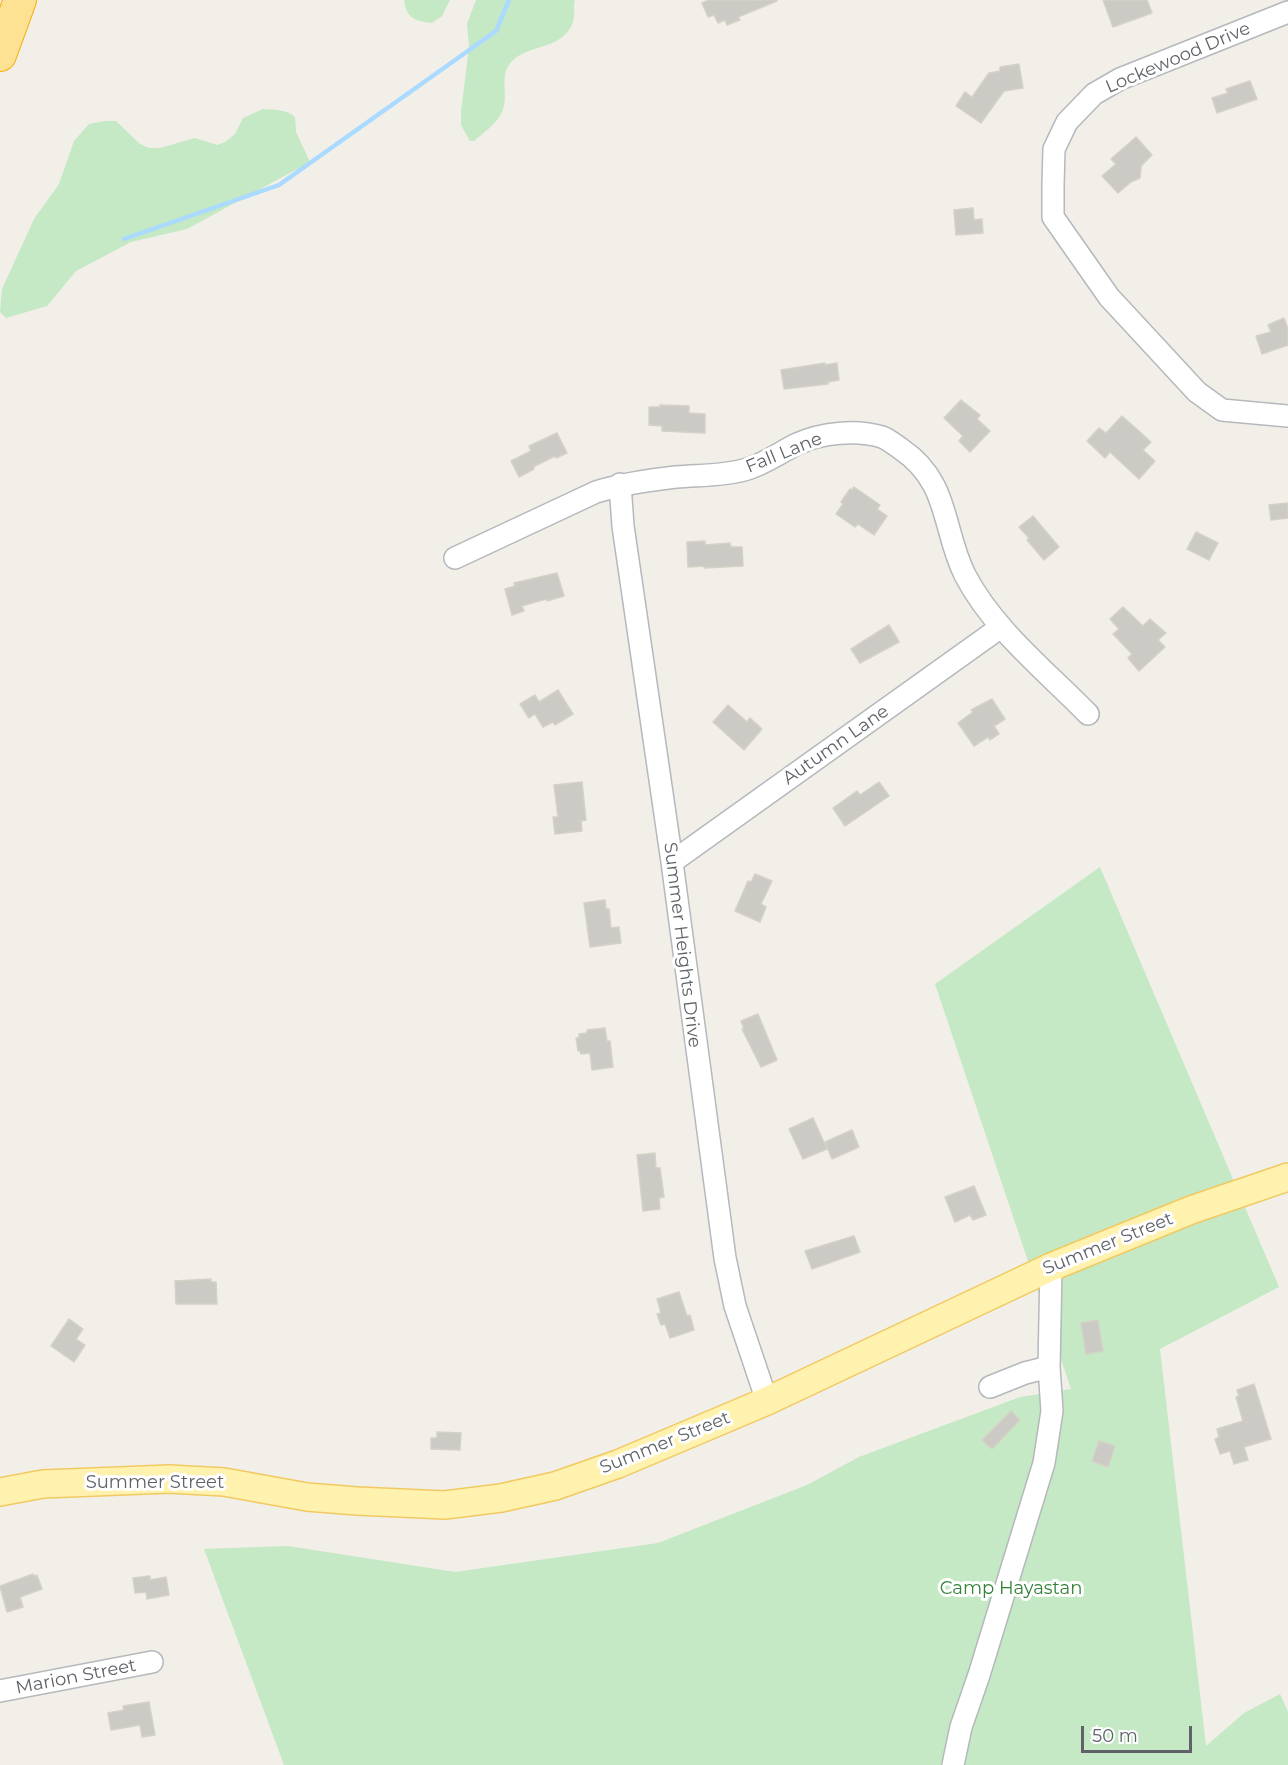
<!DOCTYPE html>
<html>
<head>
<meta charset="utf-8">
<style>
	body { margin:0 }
	#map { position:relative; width:1288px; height:1765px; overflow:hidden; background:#f1efe8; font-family:Montserrat,sans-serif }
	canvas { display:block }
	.scale { position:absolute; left:1081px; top:1726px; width:111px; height:27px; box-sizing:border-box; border:3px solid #5f6368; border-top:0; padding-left:8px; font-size:18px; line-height:21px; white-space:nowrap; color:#5f6368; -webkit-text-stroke:4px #fff; paint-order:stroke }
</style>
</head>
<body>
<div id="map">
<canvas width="1288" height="1765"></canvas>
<div class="scale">50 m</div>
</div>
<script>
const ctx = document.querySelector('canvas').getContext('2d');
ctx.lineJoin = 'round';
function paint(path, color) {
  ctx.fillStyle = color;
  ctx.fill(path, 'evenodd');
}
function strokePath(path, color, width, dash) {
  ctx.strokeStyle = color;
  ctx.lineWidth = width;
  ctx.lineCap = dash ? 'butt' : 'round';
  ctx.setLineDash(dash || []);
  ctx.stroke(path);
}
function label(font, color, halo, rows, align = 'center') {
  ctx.font = font + ' Montserrat,sans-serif';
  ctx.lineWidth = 6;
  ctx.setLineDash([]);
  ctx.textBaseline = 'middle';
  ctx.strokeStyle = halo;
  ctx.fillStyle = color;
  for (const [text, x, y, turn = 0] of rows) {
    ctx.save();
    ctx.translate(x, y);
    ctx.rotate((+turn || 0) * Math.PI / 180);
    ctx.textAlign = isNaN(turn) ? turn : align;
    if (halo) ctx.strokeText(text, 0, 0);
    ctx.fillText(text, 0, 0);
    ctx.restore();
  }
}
paint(new Path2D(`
	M404,0H450L442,16L432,23C415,21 406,18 404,0Z
	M476,0H575C573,6 575,12 574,18C566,53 526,41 509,65C499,79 510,99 501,114C495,125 483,133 474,141H470L461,125V112L469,47L467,24Z
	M263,109C274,110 286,109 295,117L296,132L310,162L187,229L131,242L76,271L47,306L6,318L0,312L2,289L34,219L59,184L74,141L89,124L105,121H116L140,144L149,148H160L195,138L217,145L225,142L235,134L243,118Z
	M1100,867L1279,1287L1160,1349L1206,1746L1244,1713L1280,1694L1288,1712V1765H284L204,1549L288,1546L455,1572L658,1543L807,1485L859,1457L1020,1397L1071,1389L935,984Z`), '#c5e8c5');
strokePath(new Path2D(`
	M124,239L279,185L496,31L509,0`), '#aadaff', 4.5);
const building = new Path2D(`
	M709,0H776L777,1L738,17L740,20L727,25L725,20L718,23L714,15L708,17L702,3Z
	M1103,0H1147L1152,13L1113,27Z
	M1019,64L1023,88L1004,91L981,123L956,106L965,92L972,97L989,73L1000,71V67Z
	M1250,81L1257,99L1217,113L1212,98L1228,93L1226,89Z
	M1136,137L1152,155L1141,166L1140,178L1131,182L1118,193L1102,176L1116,164L1111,159Z
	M973,208L974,220L982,219L983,233L956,235L954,210Z
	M1284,318L1288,329V345L1262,354L1256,336L1271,332L1268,325Z
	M825,363V365L837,363L839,380L828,382V384L784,389L781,370Z
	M961,400L980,415L977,419L990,431L970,452L959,441L963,436L944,418Z
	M660,405L689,406V413L705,414V433L662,431V426L649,425V407H660Z
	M1122,416L1151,442L1143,450L1155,461L1139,479L1110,452L1105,458L1087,441L1099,428L1106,433Z
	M557,433L567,453L556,458L555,456L533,467L534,469L519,477L511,461L531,451L529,446Z
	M854,487L880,505L877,509L887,516L874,535L858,524L855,527L836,514L843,504L841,502L850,489L852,490Z
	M1288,503V518L1271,520L1269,505Z
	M1033,516L1059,547L1044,560L1027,540L1029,538L1019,527Z
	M1196,532L1218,543L1209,560L1187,549Z
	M705,541V545L730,543L731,547H742L743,566L704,568V566L688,567L687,542Z
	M557,573L564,596L547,601L546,599L522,606L524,611L512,615L505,589L515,586L514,583Z
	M1123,607L1143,626L1150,619L1166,633L1158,640L1165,647L1139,671L1128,658L1132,654L1113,634L1119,629L1110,619Z
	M889,625L899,642L860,663L851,649Z
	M558,690L573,714L555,725L553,722L543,727L535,714L529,718L520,704L535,695L539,702Z
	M992,699L1005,719L994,726L999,734L990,740L988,737L974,746L958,723L973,712L971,710Z
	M728,705L747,722L750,718L762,729L744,750L713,722Z
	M582,782L586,820L581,821L582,831L555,834L553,817H558L554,785Z
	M879,782L889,796L845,826L833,808L857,791L860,795Z
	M755,874L772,881L761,904L766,907L760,922L735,911L748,881L751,882Z
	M605,900L606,909H609L611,928L619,927L621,943L590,947L584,903Z
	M758,1014L777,1060L761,1067L742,1029H744L741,1021Z
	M605,1028L607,1041H610L613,1067L592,1070L590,1053L581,1054L580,1051H578L576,1038H579V1034L587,1033V1030Z
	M813,1118L827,1149L803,1159L789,1129Z
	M852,1130L859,1147L832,1159L825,1142Z
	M655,1153L656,1168H660L664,1197L659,1198L660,1209L643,1211L637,1155Z
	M974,1186L986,1215L973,1220L970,1215L955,1222L945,1197Z
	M854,1236L860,1252L812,1269L805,1251Z
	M211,1279V1282H216L217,1304H176L175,1281Z
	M679,1292L687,1316L690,1315L694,1330L670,1338L665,1324L661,1325L657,1314L661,1313L657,1299Z
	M69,1319L83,1329L76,1339L85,1345L74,1362L51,1346Z
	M1098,1320L1103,1351L1086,1354L1081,1323Z
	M1254,1384L1271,1439L1244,1447L1248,1460L1234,1464L1230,1451L1220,1454L1215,1439L1219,1437L1217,1429L1243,1421L1236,1397L1239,1396L1237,1390Z
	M1011,1411L1020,1420L992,1449L982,1440Z
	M437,1432L461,1433L460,1450L431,1449V1438H437Z
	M1099,1441L1115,1446L1108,1467L1092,1461Z
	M33,1574L34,1576L37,1575L42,1589L20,1597L23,1607L7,1612L0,1586Z
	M150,1576V1580L166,1577L169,1595L147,1599L146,1592L135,1593L133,1578Z
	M149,1702L155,1735L142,1737L140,1725L111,1730L108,1713L124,1710L123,1706Z`);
paint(building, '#cccac5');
strokePath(building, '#d6d1c6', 1.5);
const minor = new Path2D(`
	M1288,12L1120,79L1094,94L1067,122L1054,149L1053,185V217L1109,297L1197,392L1222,410L1288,416
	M620,484L623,526L672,862L725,1258L735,1306L767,1401
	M455,558L596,492C622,484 649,480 676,477C699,475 722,476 744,470C763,465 779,453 797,444C821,433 856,429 882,437C888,439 895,445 901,449C950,482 942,529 965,575C993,629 1046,671 1088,714
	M672,862L1001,627
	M990,1387L1025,1373L1049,1367
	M0,1691L152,1662
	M953,1765L961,1727L979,1675L1044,1463L1052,1411L1049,1367L1051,1267`);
const major = new Path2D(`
	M0,1492L43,1484L169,1479L224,1482L307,1497L357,1501L445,1505L501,1498L555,1486L618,1464L767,1401L1051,1267L1191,1210L1288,1177`);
const highway = new Path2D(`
	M0,55L20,0`);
strokePath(minor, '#b5b8bc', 24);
strokePath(major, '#f2c960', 30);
strokePath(highway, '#f9ab00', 34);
strokePath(minor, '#fff', 21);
strokePath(major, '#fff2af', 27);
strokePath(highway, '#fde293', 32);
label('18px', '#5f6368', '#fff', [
	["Lockewood Drive",1178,58,-23],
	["Fall Lane",784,453,-22],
	["Autumn Lane",836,745,-35],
	["Summer Heights Drive",682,945,83],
	["Summer Street",1108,1244,-22],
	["Summer Street",665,1443,-22],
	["Summer Street",155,1483],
	["Marion Street",76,1677,-11]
]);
label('18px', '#348238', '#fff', [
	["Camp Hayastan",1011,1589]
]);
</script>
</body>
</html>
